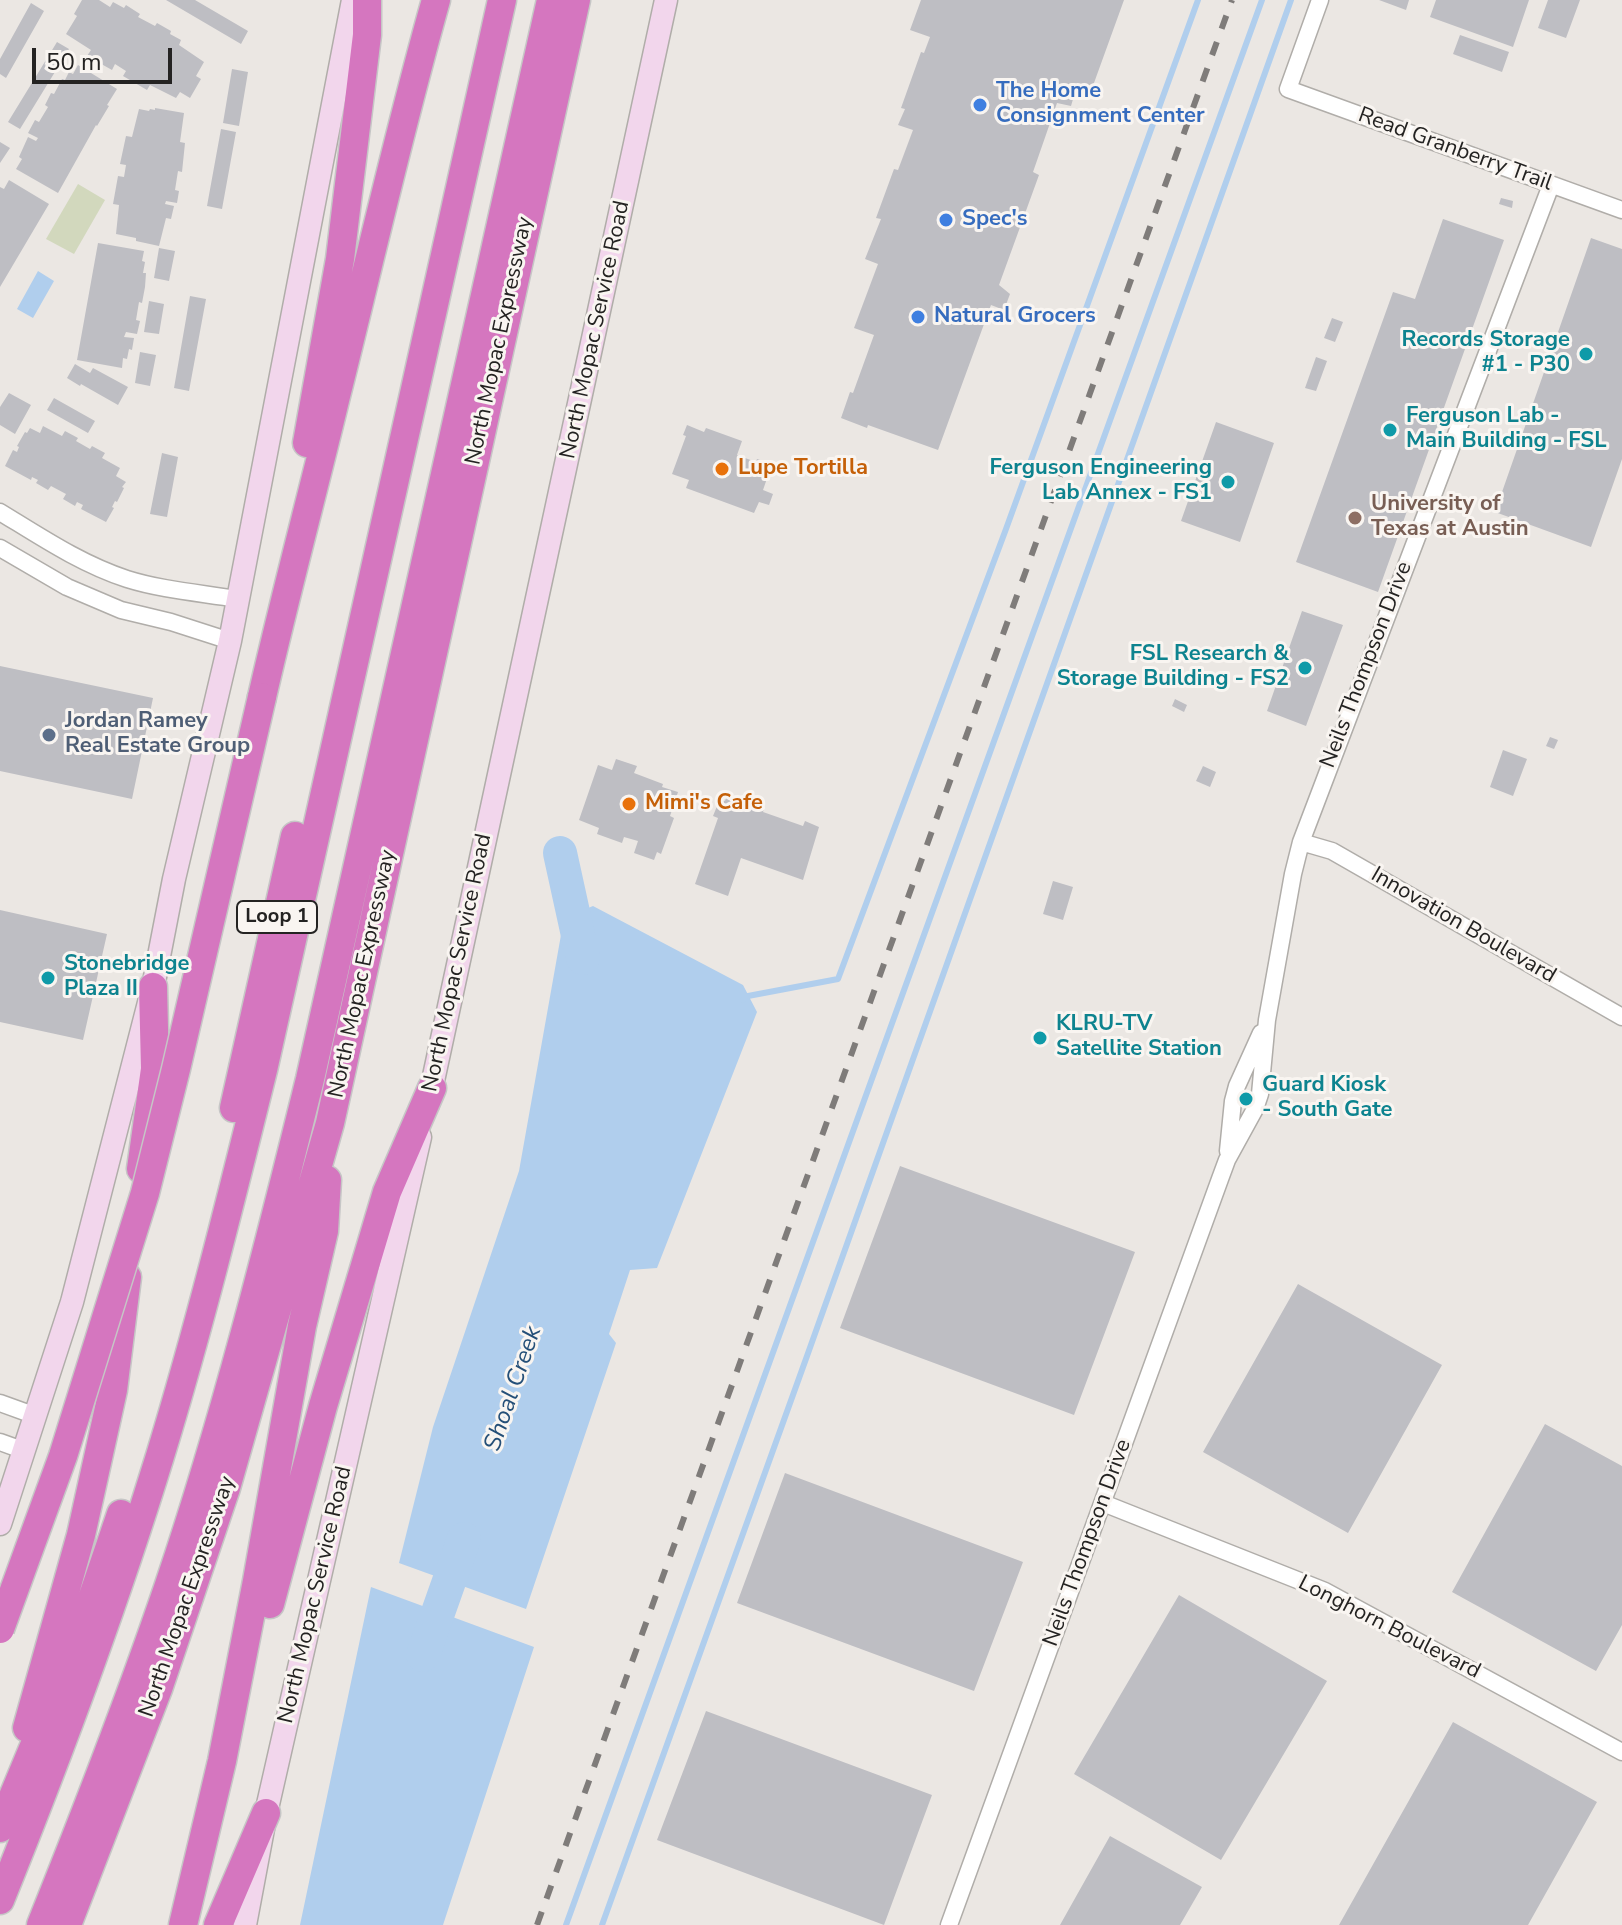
<!DOCTYPE html>
<html>
<head>
<meta charset="utf-8">
<style>
	body { margin:0 }
	#map { position:relative; width:1622px; height:1925px; overflow:hidden; background:#ebe7e3; font-family:"Nunito Sans",sans-serif }
	canvas { display:block }
	.scale { position:absolute; left:32px; top:48px; width:140px; height:36px; box-sizing:border-box; border:4px solid #242322; border-top:0; padding-left:10px; font-size:24px; line-height:28px; white-space:nowrap; color:#242322; -webkit-text-stroke:6px #f9f5f1; paint-order:stroke }
</style>
</head>
<body>
<div id="map">
<canvas width="1622" height="1925"></canvas>
<div class="scale">50 m</div>
</div>
<script>
const ctx = document.querySelector('canvas').getContext('2d');
ctx.lineJoin = 'round';
function paint(path, color) {
  ctx.fillStyle = color;
  ctx.fill(path, 'evenodd');
}
function strokePath(path, color, width, dash) {
  ctx.strokeStyle = color;
  ctx.lineWidth = width;
  ctx.lineCap = dash ? 'butt' : 'round';
  ctx.setLineDash(dash || []);
  ctx.stroke(path);
}
function label(font, color, halo, rows, align = 'center') {
  ctx.font = font + ' "Nunito Sans",sans-serif';
  ctx.lineWidth = 6;
  ctx.setLineDash([]);
  ctx.textBaseline = 'middle';
  ctx.strokeStyle = halo;
  ctx.fillStyle = color;
  for (const [text, x, y, turn = 0] of rows) {
    ctx.save();
    ctx.translate(x, y);
    ctx.rotate((+turn || 0) * Math.PI / 180);
    ctx.textAlign = isNaN(turn) ? turn : align;
    if (halo) ctx.strokeText(text, 0, 0);
    ctx.fillText(text, 0, 0);
    ctx.restore();
  }
}
paint(new Path2D(`
	M78,184L105,200L74,254L46,239Z`), '#d2d8bd');
paint(new Path2D(`
	M38,271L54,281L33,318L17,309Z
	M593,906L743,985L757,1012L657,1268L630,1270L609,1334L616,1343L526,1609L399,1563L433,1427L519,1171L564,918Z
	M371,1587L534,1647L443,1925H300Z`), '#b0ceed');
strokePath(new Path2D(`
	M743,1000L748,996L838,979L1006,529L1198,0
	M566,1925L1262,0
	M602,1925L807,1356L1291,0`), '#b0ceed', 6);
strokePath(new Path2D(`
	M560,853L583,958
	M423,1655L464,1539`), '#b0ceed', 34);
paint(new Path2D(`
	M82,0H99L110,7L113,2L124,8L126,5L140,14L138,17L155,26L157,23L171,31L170,34L181,40L179,45L204,62L196,76L201,79L190,98L180,92L176,98L150,85L147,90L123,76L126,71L115,64L112,70L87,56L91,50L66,34L77,16L74,14Z
	M166,0H195L248,31L241,44Z
	M921,0H1124L1090,94L1076,89L1071,106L1057,103L1033,172L1039,175L999,285L1010,294L1004,310L991,305L938,450L868,425L867,428L841,418L850,392L853,393L874,335L854,328L878,264L865,259L881,219L876,218L894,169L898,170L913,130L898,125L905,109L901,108L921,52L924,53L930,37L910,30Z
	M1379,0H1409L1406,10Z
	M1436,0H1529L1513,47L1430,17Z
	M1548,0H1580L1566,38L1538,28Z
	M31,3L44,11L6,78L0,74V59Z
	M1460,35L1509,52L1502,72L1453,54Z
	M57,42L69,49L20,129L8,122Z
	M78,65L117,89L107,105L109,106L97,126L96,125L58,193L16,169L22,159L19,157L28,137L36,141L38,138L28,133L35,120L39,122L48,107L45,105L51,93L54,94L62,79L65,80L69,72L73,74Z
	M232,69L248,72L239,126L223,123Z
	M155,108L184,113L180,142L185,143L182,172L178,171L175,190L179,191L177,203L166,201L165,204L174,206L171,219L166,218L159,246L136,241V238L116,234L119,205L113,204L118,176L124,177L126,165L120,164L126,136L132,137L139,109L149,111L150,109L155,110Z
	M221,129L236,132L222,209L207,206Z
	M0,142L10,148L0,163Z
	M9,180L49,204L0,287V187L4,189Z
	M1501,198L1513,201L1512,208L1499,204Z
	M1443,219L1504,240L1378,592L1296,562L1393,292L1415,299Z
	M1591,238L1622,249V459L1591,547L1495,512Z
	M98,243L144,251L142,261L145,262L143,273H146L145,287L142,303L139,302L136,320L140,321L137,334L126,332L124,337L134,338L132,350L129,349L127,359L123,358L122,368L77,360Z
	M159,248L175,251L169,281L154,278Z
	M190,296L206,299L189,391L174,388Z
	M149,301L164,304L159,334L144,332Z
	M1332,318L1343,322L1335,342L1324,338Z
	M140,352L156,355L150,386L135,383Z
	M1316,357L1327,361L1316,391L1305,388Z
	M75,364L90,373L93,368L128,387L118,405L81,384L80,386L67,378Z
	M9,393L31,405L15,434L0,425V407Z
	M54,398L95,421L88,433L47,410Z
	M1216,422L1274,443L1240,542L1181,521Z
	M687,425L704,432L706,428L742,441L737,455L756,462L757,459L772,464L763,490L773,494L769,505L759,502L754,513L686,488L689,480L672,474L686,436L683,435Z
	M43,426L62,436L65,431L78,438L76,441L90,449L92,446L105,453L102,458L120,468L116,476L126,482L122,487L124,488L117,502L115,501L112,507L114,508L106,522L81,509L83,505L77,502L75,506L63,499L66,494L51,486L48,490L36,483L38,480L32,477L31,480L5,466L13,450L17,452L19,447L17,446L25,432L27,433L30,428L40,433Z
	M162,453L178,457L167,517L150,514Z
	M1302,611L1343,625L1306,726L1267,711Z
	M1133,647L1147,651L1145,659L1131,655Z
	M0,666L153,698L132,799L0,771Z
	M1175,699L1187,705L1184,712L1172,706Z
	M1550,737L1558,740L1554,749L1546,746Z
	M1503,750L1527,759L1513,796L1490,787Z
	M616,759L637,766L634,773L663,784L662,787L678,792L670,816L674,818L661,854L657,852L654,860L634,853L638,841L624,837L622,843L597,834L599,828L579,820L598,765L612,770Z
	M1203,766L1216,772L1210,787L1196,781Z
	M727,795L749,803L748,807L756,810L757,807L764,809L763,812L803,826L805,821L819,827L803,880L741,858L728,896L695,884L718,818L713,816L720,799L725,801Z
	M1053,881L1073,887L1063,920L1043,914Z
	M0,910L107,934L83,1040L0,1022Z
	M1039,1031L1046,1035L1040,1045L1033,1040Z
	M900,1166L1135,1252L1074,1415L840,1328Z
	M1298,1284L1442,1365L1348,1533L1203,1452Z
	M1545,1424L1622,1466V1625L1596,1671L1452,1592Z
	M785,1473L1023,1562L974,1691L737,1603Z
	M1179,1595L1327,1681L1221,1860L1074,1774Z
	M706,1711L932,1795L884,1925L657,1840Z
	M1453,1722L1597,1802L1528,1925H1339Z
	M1110,1836L1202,1887L1180,1925H1060Z`), '#bebec3');
const street = new Path2D(`
	M1320,0L1288,89L1622,210
	M0,512C41,537 81,564 127,579C162,590 201,593 237,599
	M0,548L67,587L121,610L171,622L230,641
	M1301,842L1332,851L1622,1017
	M1228,1151L1233,1101L1237,1086L1261,1033
	M0,1403L36,1416
	M0,1442L25,1451
	M1103,1503L1325,1591L1622,1752
	M949,1925L1220,1179L1227,1160L1255,1109L1260,1094L1267,1020L1293,874L1301,842L1551,185`);
const secondary = new Path2D(`
	M428,1104L666,0
	M0,1524L72,1302L153,987L174,879L230,641L353,0
	M245,1925L266,1813L420,1137`);
const highway = new Path2D(`
	M307,443L340,259L367,35V0
	M262,697C285,596 312,496 336,396C369,264 399,131 436,0
	M234,1108L295,836
	M141,1169L155,1069L153,987
	M270,1604L323,1406L387,1192L432,1088
	M27,1728L81,1535L113,1390L127,1277
	M0,1828L77,1643L121,1514
	M0,1900C59,1754 114,1606 160,1456C199,1328 231,1199 263,1070L502,0
	M41,1925C86,1813 130,1700 169,1585C225,1419 268,1249 310,1079L551,0
	M67,1925L158,1689L226,1488L330,1123L576,0
	M183,1925L222,1761L257,1581L302,1326L324,1231L327,1180
	M218,1925L266,1813`);
strokePath(street, '#b0ada9', 19);
strokePath(secondary, '#b0ada9', 25);
strokePath(highway, '#c6c6c6', 31);
strokePath(street, '#fff', 16);
strokePath(secondary, '#f2d6ec', 22);
strokePath(highway, '#d576bf', 28);
strokePath(new Path2D(`
	M537,1925L1232,0`), '#7f7c7a', 6, [14, 14]);
const highwayBridge = new Path2D(`
	M0,1629L63,1456L145,1193L176,1069L262,697`);
strokePath(highwayBridge, '#c6c6c6', 31, []);
strokePath(highwayBridge, '#d576bf', 28);
for (const [x, y, r, color] of [
	[980,105,8,"#3f7fe0"],
	[946,220,8,"#3f7fe0"],
	[918,317,8,"#3f7fe0"],
	[1586,354,8,"#0f9aa8"],
	[1390,430,8,"#0f9aa8"],
	[722,469,8,"#e8710a"],
	[1228,482,8,"#0f9aa8"],
	[1355,518,8,"#8d6e63"],
	[1305,668,8,"#0f9aa8"],
	[49,735,8,"#5c6f8a"],
	[629,804,8,"#e8710a"],
	[48,978,8,"#0f9aa8"],
	[1040,1038,8,"#0f9aa8"],
	[1246,1099,8,"#0f9aa8"]
]) {
  const dot = new Path2D();
  dot.arc(x, y, r, 0, 2 * Math.PI);
  ctx.fillStyle = color;
  ctx.fill(dot);
  strokePath(dot, '#f9f5f1', 3);
}
for (const [x, y, w] of [
	[277,917,80]
]) {
  const box = new Path2D();
  box.roundRect(x - w / 2, y - 16, w, 32, 6);
  ctx.fillStyle = '#f9f5f1';
  ctx.fill(box);
  strokePath(box, '#242322', 2);
}
label('bold 20px', '#242322', null, [
	["Loop 1",277,917]
]);
label('bold 22px', '#366cbe', '#f9f5f1', [
	["The Home",996,92],
	["Consignment Center",996,117],
	["Spec's",962,220],
	["Natural Grocers",934,317]
], 'left');
label('22px', '#242322', '#f9f5f1', [
	["Read Granberry Trail",1455,150,20],
	["North Mopac Service Road",596,330,-78],
	["North Mopac Expressway",500,341,-78],
	["Neils Thompson Drive",1367,665,-69],
	["Innovation Boulevard",1463,926,30],
	["North Mopac Service Road",458,963,-78],
	["North Mopac Expressway",363,974,-78],
	["Neils Thompson Drive",1088,1543,-70],
	["North Mopac Service Road",316,1595,-77],
	["North Mopac Expressway",188,1597,-71],
	["Longhorn Boulevard",1389,1628,27]
]);
label('bold 22px', '#0d838f', '#f9f5f1', [
	["Records Storage",1570,341,"right"],
	["#1 - P30",1570,366,"right"],
	["Ferguson Lab -",1406,417],
	["Main Building - FSL",1406,442],
	["Ferguson Engineering",1212,469,"right"],
	["Lab Annex - FS1",1212,494,"right"],
	["FSL Research &",1289,655,"right"],
	["Storage Building - FS2",1289,680,"right"],
	["Stonebridge",64,965],
	["Plaza II",64,990],
	["KLRU-TV",1056,1025],
	["Satellite Station",1056,1050],
	["Guard Kiosk",1262,1086],
	["- South Gate",1262,1111]
], 'left');
label('bold 22px', '#c56008', '#f9f5f1', [
	["Lupe Tortilla",738,469],
	["Mimi's Cafe",645,804]
], 'left');
label('bold 22px', '#785e54', '#f9f5f1', [
	["University of",1371,505],
	["Texas at Austin",1371,530]
], 'left');
label('bold 22px', '#4e5e75', '#f9f5f1', [
	["Jordan Ramey",65,722],
	["Real Estate Group",65,747]
], 'left');
label('italic 24px', '#244f78', '#f9f5f1', [
	["Shoal Creek",514,1389,-71]
]);
</script>
</body>
</html>
